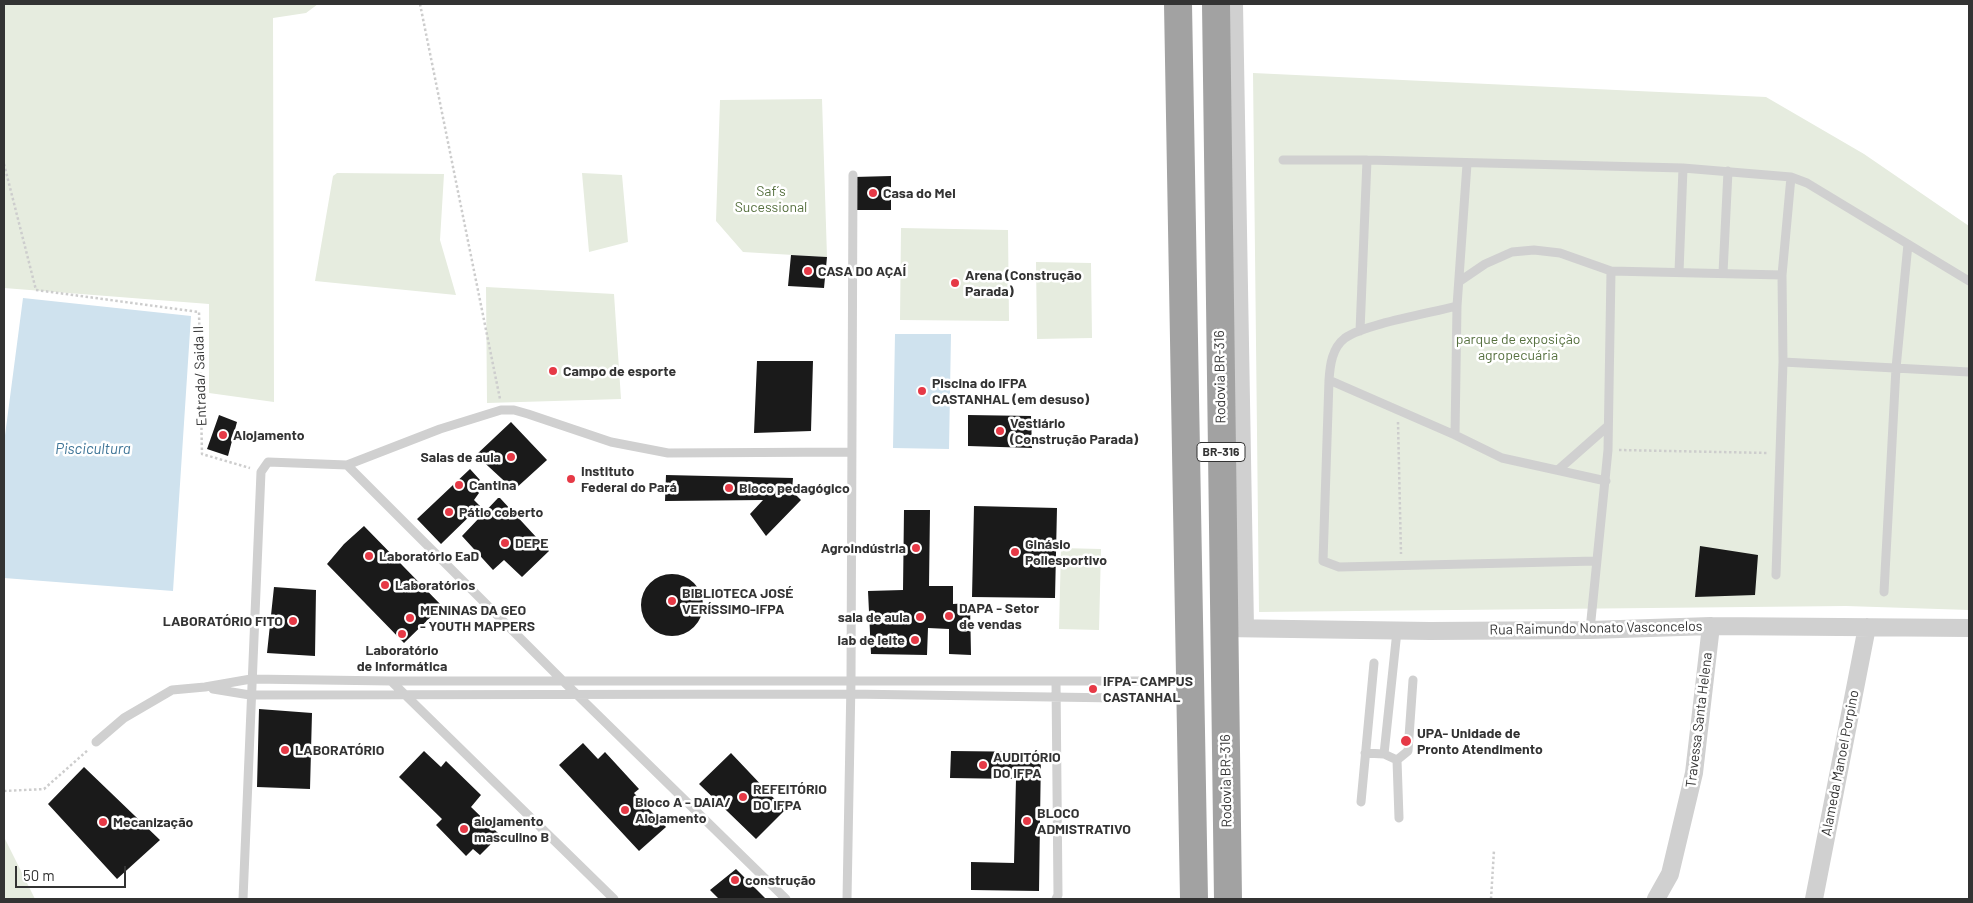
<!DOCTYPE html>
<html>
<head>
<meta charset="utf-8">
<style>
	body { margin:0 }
	#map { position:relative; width:1973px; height:903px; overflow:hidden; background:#fff; font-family:Barlow,sans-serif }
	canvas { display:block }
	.frame { position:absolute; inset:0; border:5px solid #333; pointer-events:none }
	.scale { position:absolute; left:15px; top:866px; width:111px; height:22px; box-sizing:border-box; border:2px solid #333; border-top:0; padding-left:6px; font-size:15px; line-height:18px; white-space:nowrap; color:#333; -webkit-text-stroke:4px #fff; paint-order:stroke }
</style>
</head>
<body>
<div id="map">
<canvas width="1973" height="903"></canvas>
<div class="frame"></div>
<div class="scale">50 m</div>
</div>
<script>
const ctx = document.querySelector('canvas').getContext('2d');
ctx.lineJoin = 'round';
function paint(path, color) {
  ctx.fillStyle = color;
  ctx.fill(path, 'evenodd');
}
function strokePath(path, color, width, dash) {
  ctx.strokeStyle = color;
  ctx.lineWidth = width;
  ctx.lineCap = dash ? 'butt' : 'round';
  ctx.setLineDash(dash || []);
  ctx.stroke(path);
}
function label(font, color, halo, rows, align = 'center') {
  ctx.font = font + ' Barlow,sans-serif';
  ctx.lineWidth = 5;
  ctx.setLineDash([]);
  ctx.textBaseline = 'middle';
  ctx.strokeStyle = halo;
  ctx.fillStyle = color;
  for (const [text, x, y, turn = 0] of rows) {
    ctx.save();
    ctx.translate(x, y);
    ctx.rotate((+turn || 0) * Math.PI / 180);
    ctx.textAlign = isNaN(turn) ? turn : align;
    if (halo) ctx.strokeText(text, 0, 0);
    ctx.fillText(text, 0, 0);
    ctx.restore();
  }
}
paint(new Path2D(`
	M4,4H318L306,13L273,18L274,402L209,393V304L4,288Z
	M1253,73L1766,97L1864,154L1969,226V610L1846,606L1259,612Z
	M822,99L827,257L743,252L716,221L720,100Z
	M337,173L444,174L440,240L456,295L315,281L333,176Z
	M582,173L622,175L628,242L589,252Z
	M901,228L1008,230L1009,321L900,320Z
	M1036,262L1091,263L1092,338L1037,339Z
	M486,287L614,294L621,399L487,403Z
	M1061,548L1101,549L1099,630L1059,629Z
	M4,837L35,899H4Z`), '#e6ecdf');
paint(new Path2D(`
	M23,298L191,316L173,591L4,578V443Z
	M895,334H951L949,449L893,448Z`), '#cfe2ee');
paint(new Path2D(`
	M891,176V210H855L854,177Z
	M791,255L827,257L824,288L788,286Z
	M757,361H813L811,431L754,433Z
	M219,415L237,422L228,456L207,449Z
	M968,415L1031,416L1032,448L968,446Z
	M511,422L547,460L514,490L476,455Z
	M470,469L480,480L474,485L479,493L474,500L480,506L441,544L417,519Z
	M666,475L793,478L792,491L801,500L766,536L750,514L763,500L665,501Z
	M498,498H500L549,551L522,577L504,560L493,570L462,536Z
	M974,506L1057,508L1055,598L972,597Z
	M904,510H930L929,586H953V604L970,603L971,655L949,654V629L928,628L927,655L871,654L868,591L903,590Z
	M364,526L442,606L404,643L327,564L344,544Z
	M1700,546L1758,555L1755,595L1695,597Z
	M641 605a31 31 0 1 1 62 0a31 31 0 1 1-62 0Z
	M274,587L316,590L315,656L267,653Z
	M259,709L312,713L310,789L257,787Z
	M583,743L598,759L605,752L639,789L634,793L666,827L639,851L559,765Z
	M424,751L441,767L446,761L481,795L471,807L500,835L480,855L473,849L466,856L436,825L442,819L399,777Z
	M951,751L1041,752L1039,891L971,890V862L1014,863L1016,779L950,778Z
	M731,753L785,810L756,839L699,784Z
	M84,767L160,840L117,879L48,804Z
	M736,869L766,899H719L710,890Z`), '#1a1a1a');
strokePath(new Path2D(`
	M420,4L500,399
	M4,164L36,290L199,312L202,454L250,468
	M1398,422L1401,554
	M1619,450L1768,453
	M4,791L44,789L88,750
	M1491,899L1494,850`), '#cdcdcd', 2.5, [2.5, 2.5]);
strokePath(new Path2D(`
	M1283,160H1367L1683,168L1791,177L1807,183L1969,281
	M1467,164L1457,306C1431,313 1365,324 1345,338C1332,348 1330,365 1329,380L1323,561L1339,567L1596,561
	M1679,272L1683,168
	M1723,273L1728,171
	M1460,281L1485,264L1512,252L1534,250L1560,253L1611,271L1782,275
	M1457,306L1455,435L1502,458L1606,481
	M1360,331L1367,160
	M1783,362L1969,372
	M1329,380L1455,435
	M347,465L562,680L786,899
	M1558,470L1608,426
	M1776,575L1783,362L1782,275L1791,177
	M1884,592L1896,368L1908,244
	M1590,630L1608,450L1611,271
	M1397,631L1384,754L1397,760L1408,751L1413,680
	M391,681L614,899
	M1056,681L1058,895L1056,899
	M213,689L250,695L849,694L1186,699
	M96,742L124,718L172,690L205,687L251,679L391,681H1186
	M1365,753L1384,754
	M1397,760L1399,818
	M1361,802L1374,663
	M243,899L261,472L268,462L347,465L440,429L501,410H514L528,414L611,442L668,453L851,452
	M847,899L851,681L853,175`), '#d0d0d0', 9);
strokePath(new Path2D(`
	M1234,4L1245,628
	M1223,628L1430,631L1590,630L1711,626L1969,628
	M1656,899L1670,874L1694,773L1711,626
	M1814,899L1867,627`), '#d0d0d0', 18);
strokePath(new Path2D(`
	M1178,4L1194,899
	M1216,4L1228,899`), '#a2a2a2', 28);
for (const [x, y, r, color] of [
	[873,193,5,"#e63946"],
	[808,271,5,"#e63946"],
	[955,283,5,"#e63946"],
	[553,371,5,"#e63946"],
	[922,391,5,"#e63946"],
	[1000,431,5,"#e63946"],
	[223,435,5,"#e63946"],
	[511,457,5,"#e63946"],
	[571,479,5,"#e63946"],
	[459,485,5,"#e63946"],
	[729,488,5,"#e63946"],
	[449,512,5,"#e63946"],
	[505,543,5,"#e63946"],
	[916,548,5,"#e63946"],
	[1015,552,5,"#e63946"],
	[369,556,5,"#e63946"],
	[385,585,5,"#e63946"],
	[672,601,5,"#e63946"],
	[949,616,5,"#e63946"],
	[920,617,5,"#e63946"],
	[410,618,5,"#e63946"],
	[293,621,5,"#e63946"],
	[402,634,5,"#e63946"],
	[915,640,5,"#e63946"],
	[1093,689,5,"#e63946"],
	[1406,741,6,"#e63946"],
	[285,750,5,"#e63946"],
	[983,765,5,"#e63946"],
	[743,797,5,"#e63946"],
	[625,810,5,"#e63946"],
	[1027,821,5,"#e63946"],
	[103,822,5,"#e63946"],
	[464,829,5,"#e63946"],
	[735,880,5,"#e63946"]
]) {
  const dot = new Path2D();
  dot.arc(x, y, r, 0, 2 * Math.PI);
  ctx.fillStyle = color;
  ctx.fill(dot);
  strokePath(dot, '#fff', 2);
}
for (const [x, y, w] of [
	[1221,452,48]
]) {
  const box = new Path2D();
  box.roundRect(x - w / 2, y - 9.5, w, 19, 4);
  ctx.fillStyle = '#fff';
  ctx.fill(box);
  strokePath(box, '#333', 1);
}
label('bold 12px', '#333', null, [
	["BR-316",1221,452]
]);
label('14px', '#56703f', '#fff', [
	["Saf´s",771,191],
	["Sucessional",771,207],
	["parque de exposição",1518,339],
	["agropecuária",1518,355]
]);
label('bold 14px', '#333', '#fff', [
	["Casa do Mel",883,193],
	["CASA DO AÇAÍ",818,271],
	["Arena (Construção",965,275],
	["Parada)",965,291],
	["Campo de esporte",563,371],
	["Piscina do IFPA",932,383],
	["CASTANHAL (em desuso)",932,399],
	["Vestiário",1010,423],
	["(Construção Parada)",1010,439],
	["Alojamento",233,435],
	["Salas de aula",501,457,"right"],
	["Instituto",581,471],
	["Federal do Pará",581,487],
	["Cantina",469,485],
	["Bloco pedagógico",739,488],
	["Pátio coberto",459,512],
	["DEPE",515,543],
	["Ginásio",1025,544],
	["Poliesportivo",1025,560],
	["Agroindústria",906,548,"right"],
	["Laboratório EaD",379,556],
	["Laboratórios",395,585],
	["BIBLIOTECA JOSÉ",682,593],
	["VERÍSSIMO-IFPA",682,609],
	["DAPA - Setor",959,608],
	["de vendas",959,624],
	["MENINAS DA GEO",420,610],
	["- YOUTH MAPPERS",420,626],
	["sala de aula",910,617,"right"],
	["LABORATÓRIO FITO",283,621,"right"],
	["lab de leite",905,640,"right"],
	["Laboratório",402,650,"center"],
	["de Informática",402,666,"center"],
	["IFPA- CAMPUS",1103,681],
	["CASTANHAL",1103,697],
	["UPA- Unidade de",1417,733],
	["Pronto Atendimento",1417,749],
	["LABORATÓRIO",295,750],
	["AUDITÓRIO",993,757],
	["DO IFPA",993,773],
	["REFEITÓRIO",753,789],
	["DO IFPA",753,805],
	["Bloco A - DAIA/",635,802],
	["Alojamento",635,818],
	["BLOCO",1037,813],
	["ADMISTRATIVO",1037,829],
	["alojamento",474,821],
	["masculino B",474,837],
	["Mecanização",113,822],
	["construção",745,880]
], 'left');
label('14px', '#333', '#fff', [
	["Entrada/ Saida II",200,376,-92],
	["Rodovia BR-316",1220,377,-91],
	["Rua Raimundo Nonato Vasconcelos",1596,628,-1],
	["Travessa Santa Helena",1699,720,-83],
	["Alameda Manoel Porpino",1840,763,-79],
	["Rodovia BR-316",1226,781,-91]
]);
label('italic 15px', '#3f7597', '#fff', [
	["Piscicultura",93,449]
]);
</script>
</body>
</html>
